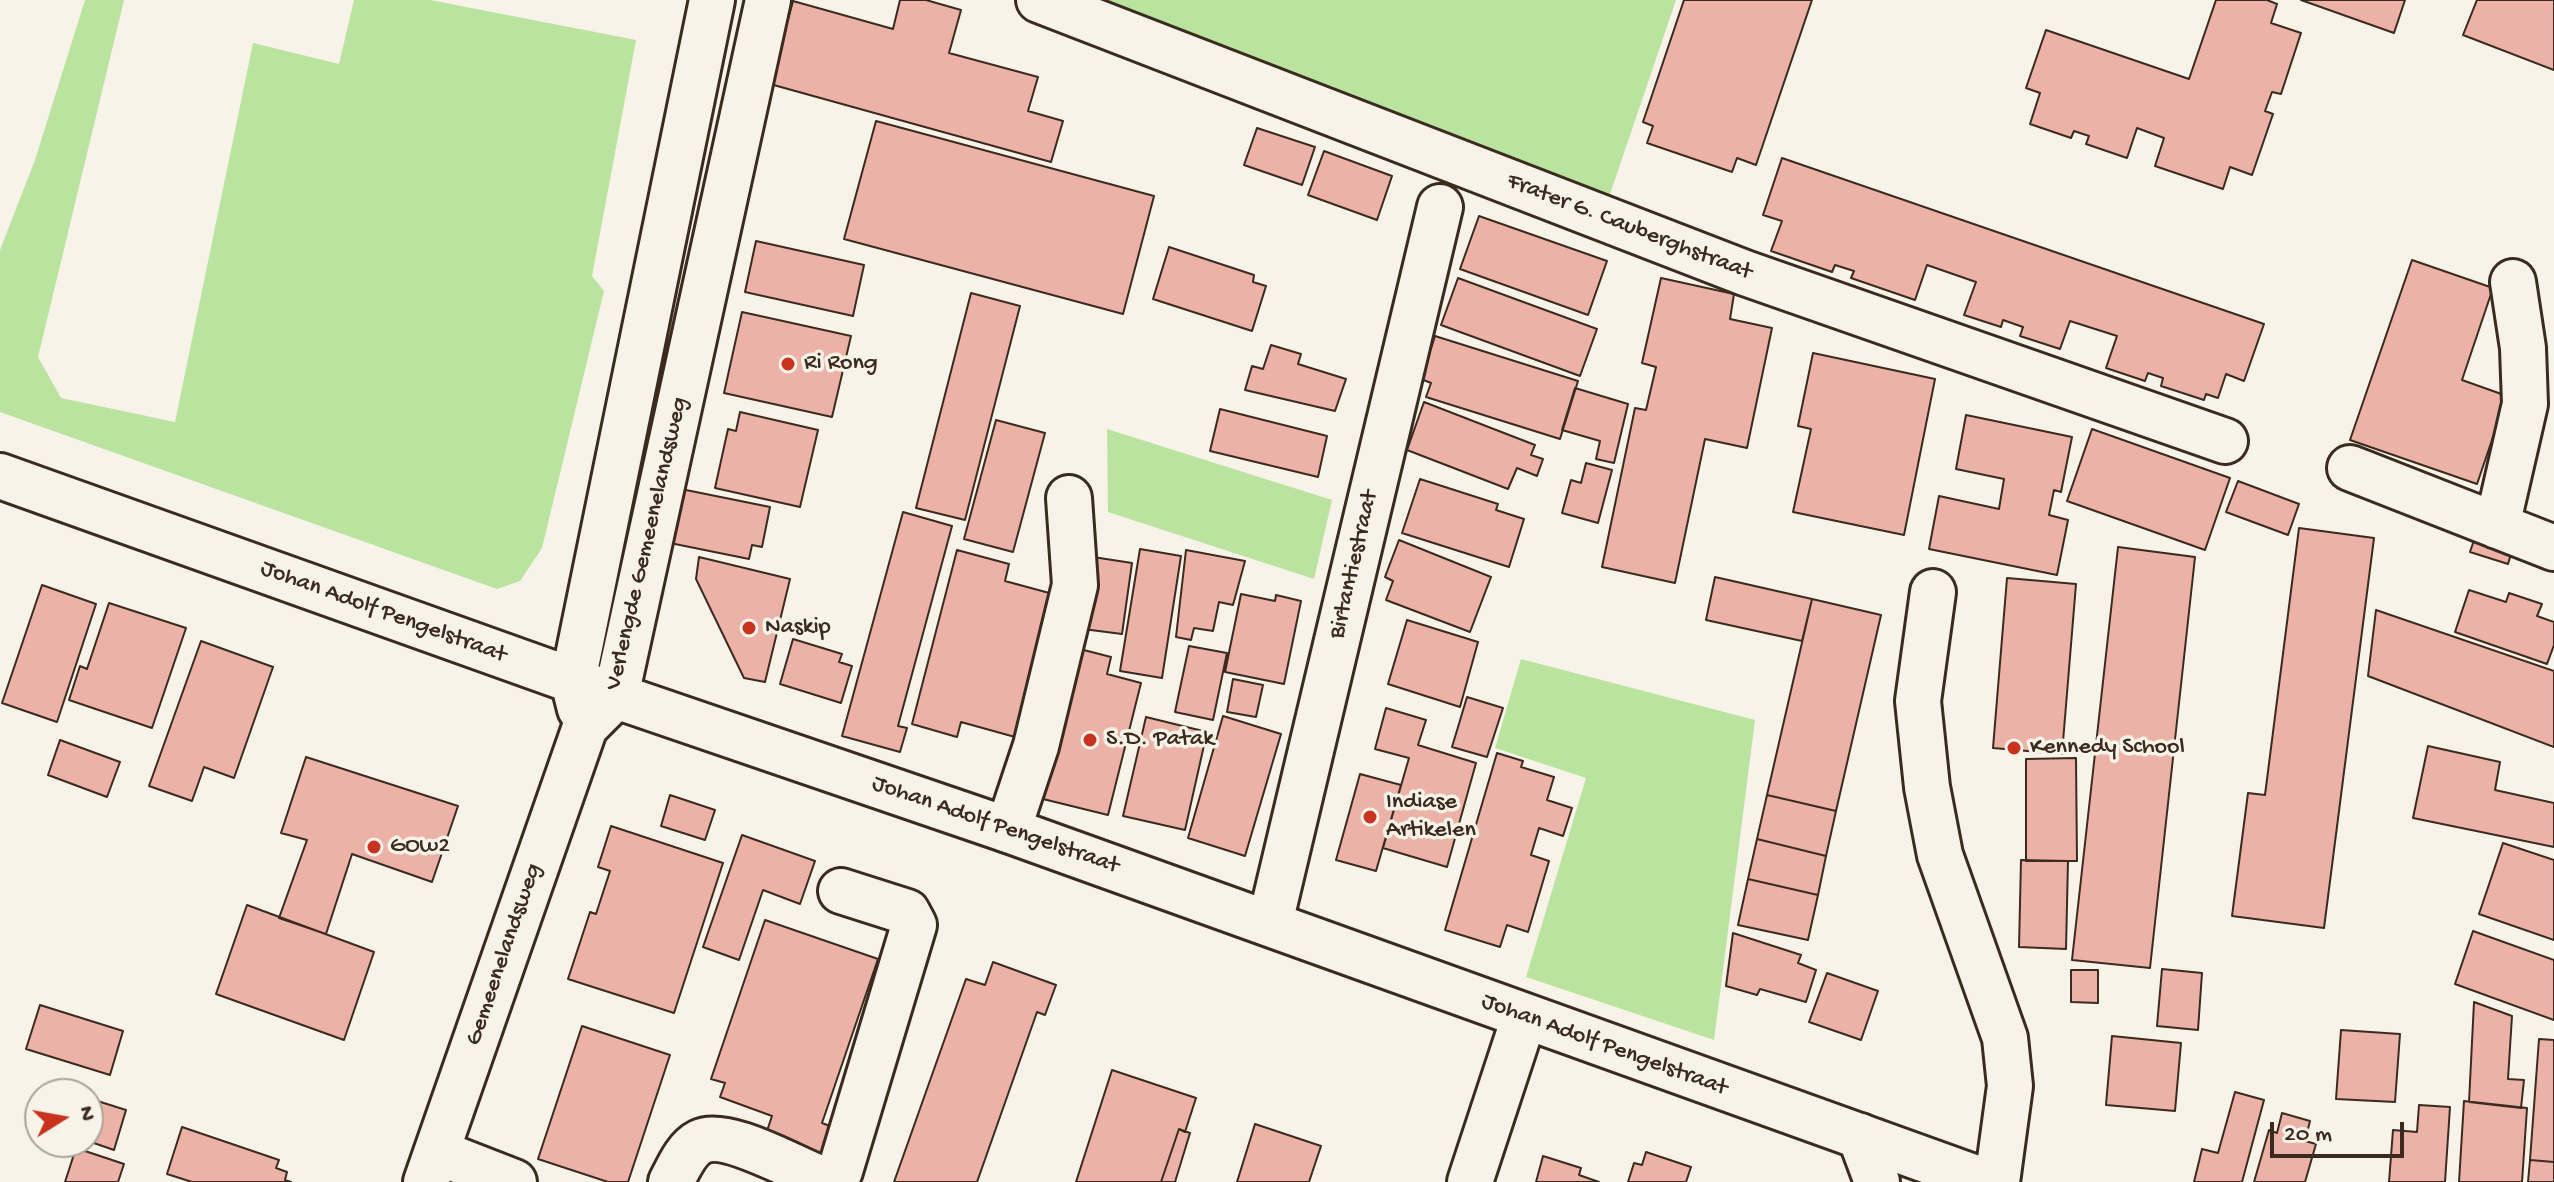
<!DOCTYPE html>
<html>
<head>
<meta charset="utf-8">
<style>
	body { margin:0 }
	#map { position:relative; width:2554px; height:1182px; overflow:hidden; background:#f7f3e8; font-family:"Gochi Hand",sans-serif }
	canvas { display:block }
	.north { position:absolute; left:24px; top:1078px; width:80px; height:80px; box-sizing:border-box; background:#f7f3e8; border:2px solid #aca397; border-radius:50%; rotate:79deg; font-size:22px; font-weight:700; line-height:32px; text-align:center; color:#3b2a1e }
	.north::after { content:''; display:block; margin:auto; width:28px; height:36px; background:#c8321e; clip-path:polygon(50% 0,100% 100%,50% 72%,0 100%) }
	.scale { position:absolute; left:2270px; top:1122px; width:134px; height:36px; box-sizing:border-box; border:4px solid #3b2a1e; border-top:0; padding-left:10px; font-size:24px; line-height:28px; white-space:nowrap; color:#3b2a1e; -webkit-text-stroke:6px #f7f3e8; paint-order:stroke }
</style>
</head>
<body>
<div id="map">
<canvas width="2554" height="1182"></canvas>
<div class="north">N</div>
<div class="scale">20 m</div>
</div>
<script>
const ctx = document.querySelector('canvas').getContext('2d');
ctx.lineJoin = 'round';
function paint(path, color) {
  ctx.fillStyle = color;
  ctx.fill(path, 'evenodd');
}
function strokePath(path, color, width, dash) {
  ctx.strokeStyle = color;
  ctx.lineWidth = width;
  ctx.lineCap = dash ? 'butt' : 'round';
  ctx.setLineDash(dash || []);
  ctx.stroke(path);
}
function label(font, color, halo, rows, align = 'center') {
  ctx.font = font + ' "Gochi Hand",sans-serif';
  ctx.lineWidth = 7;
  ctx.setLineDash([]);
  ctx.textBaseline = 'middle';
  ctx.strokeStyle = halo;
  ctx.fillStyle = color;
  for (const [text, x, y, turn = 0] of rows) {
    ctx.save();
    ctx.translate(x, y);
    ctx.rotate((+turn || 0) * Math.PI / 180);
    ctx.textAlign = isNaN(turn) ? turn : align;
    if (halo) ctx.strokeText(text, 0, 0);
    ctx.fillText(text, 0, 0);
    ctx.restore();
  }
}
paint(new Path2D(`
	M85,0H124L38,357L61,398L175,422L253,43L339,64L354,0H430L636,40L592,276L604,291L542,548L520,581L497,589L0,412V250L35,160Z
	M1086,0H1676L1608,200Z
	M1107,429L1332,500L1314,579L1108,512Z
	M1521,659L1755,720L1714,1040L1526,977L1586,778L1495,748Z`), '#b9e39f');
const building = new Path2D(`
	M900,0H926L961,10L949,53L1038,77L1028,111L1063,121L1051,162L770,84L793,1L893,29Z
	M1684,0H1812L1756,165L1737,158L1732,172L1647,143L1653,126L1643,122Z
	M2216,0H2267L2277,4L2271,23L2301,33L2281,94L2272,92L2265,111L2273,114L2252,175L2230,167L2223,189L2155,166L2164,138L2137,128L2127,158L2086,144L2089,136L2074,131L2071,138L2030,124L2040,93L2026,88L2046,30L2189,79Z
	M2301,0H2405L2394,33Z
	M2477,0H2554V70L2463,35Z
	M876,121L1154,196L1123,314L844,239Z
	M1257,128L1315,147L1302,185L1244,165Z
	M1324,151L1392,176L1377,220L1308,195Z
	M1782,158L2264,324L2244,381L2226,374L2218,398L2206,394L2204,400L2161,386L2163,378L2148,373L2145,381L2106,368L2117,336L2070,321L2060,349L2020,336L2023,327L2003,320L2001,327L1964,315L1976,282L1927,265L1915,300L1851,278L1854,271L1835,265L1832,272L1771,251L1782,221L1763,215Z
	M1479,216L1607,261L1588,315L1460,269Z
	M756,241L864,265L853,316L745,292Z
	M1169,247L1254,275L1253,282L1266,286L1252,331L1153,299Z
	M2412,260L2493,288L2462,380L2507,396L2477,484L2350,440Z
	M1458,278L1597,329L1580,376L1441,325Z
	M1661,278L1734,294L1730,319L1772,328L1747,448L1705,439L1675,583L1602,567L1635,408L1646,410L1656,367L1642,363Z
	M971,293L1020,306L965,520L916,508Z
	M742,312L851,336L832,417L724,393Z
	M1435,336L1578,381L1560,439L1426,397L1431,383L1421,379Z
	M1271,345L1301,354L1298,364L1346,379L1335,411L1245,390L1252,366L1263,369Z
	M1813,353L1935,379L1904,535L1793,512L1811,429L1798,426Z
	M1575,388L1628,404L1614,463L1596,459L1600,441L1562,430Z
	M1424,402L1535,445L1531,455L1543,459L1537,476L1517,468L1508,489L1407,450Z
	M1220,409L1327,436L1318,477L1210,451Z
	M740,412L818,430L800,507L715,488L728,429L736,431Z
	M1966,415L2072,437L2061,492L2054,490L2049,515L2068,520L2057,575L1929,549L1939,496L1999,509L2004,479L1956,469Z
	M996,420L1045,433L1013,552L964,539Z
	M2092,429L2230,478L2205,550L2067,501Z
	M1586,463L1612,470L1598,523L1562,513L1571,480L1581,483Z
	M1420,479L1498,504L1496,510L1524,519L1509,567L1402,533Z
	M2238,481L2299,504L2288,535L2226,512Z
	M681,489L770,507L762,547L752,545L749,559L670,543Z
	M903,512L952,526L898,726L907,728L900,752L842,736Z
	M2299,528L2374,538L2324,928L2232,916L2248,793L2265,795Z
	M2477,531L2514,544L2508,564L2470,552Z
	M1399,540L1491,577L1470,632L1386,600L1393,581L1385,577Z
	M2118,547L2195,557L2150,968L2072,960Z
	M1140,549L1181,556L1162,678L1120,671Z
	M957,550L1009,564L1005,581L1053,594L1015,737L961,722L957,737L912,724Z
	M1186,550L1245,561L1233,605L1219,602L1213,631L1194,628L1191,640L1176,637Z
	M699,557L790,579L765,682L744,678L696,579Z
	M1093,557L1132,563L1122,634L1083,629Z
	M1715,577L1812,599L1802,641L1706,620Z
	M2007,578L2076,584L2062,754L1993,748Z
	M42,585L96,604L57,722L2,703Z
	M2469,590L2506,602L2509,593L2542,604L2537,616L2554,622V645L2547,664L2455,632Z
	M1241,594L1275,601L1276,595L1301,601L1284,684L1225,672Z
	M1812,599L1881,615L1836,811L1767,795Z
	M109,603L186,628L152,728L69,700L80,666L87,669Z
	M2376,610L2554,671V747L2368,676Z
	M1407,620L1478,642L1460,707L1388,684Z
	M793,639L842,654L839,662L852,666L841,703L780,684Z
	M201,641L273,667L234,778L204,767L192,801L149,786Z
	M1189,646L1227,653L1213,720L1175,712Z
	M1076,648L1111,657L1107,674L1141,683L1108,815L1039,798Z
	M1233,679L1263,685L1256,717L1227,712Z
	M1467,697L1503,708L1487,757L1452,747Z
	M1386,708L1426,720L1418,745L1476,763L1447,867L1383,848L1409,758L1375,749Z
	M1223,716L1281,734L1245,856L1188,838Z
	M1146,717L1207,732L1185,830L1123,816Z
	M60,740L120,762L107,797L48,775Z
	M2428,746L2500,762L2495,790L2554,803V847L2413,818Z
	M1497,753L1523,761L1521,767L1554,777L1547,800L1572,808L1563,836L1539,828L1531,855L1549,861L1528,932L1507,925L1500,947L1445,930Z
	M306,757L458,806L432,882L352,854L326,934L279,918L307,840L281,833Z
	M2076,758L2077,861H2026V759Z
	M1360,774L1401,785L1376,871L1336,860Z
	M670,795L715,810L705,840L661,826Z
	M1767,795L1836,811L1826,856L1757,839Z
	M611,826L723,863L674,1013L568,979L590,912L596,914L610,871L598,867Z
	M742,835L815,861L800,904L763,890L739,960L703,947Z
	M1757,839L1826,856L1818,895L1748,879Z
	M2503,843L2554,860V940L2479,914Z
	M2021,860L2068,861L2066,949L2019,947Z
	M1748,879L1818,895L1808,940L1738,925Z
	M247,905L374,952L344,1040L216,994Z
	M765,920L878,959L822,1123L835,1128L824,1160L764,1140L772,1116L720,1097L725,1083L711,1079Z
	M2473,931L2554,960V1020L2455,984Z
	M1733,933L1801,955L1798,963L1816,970L1806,1002L1760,989L1757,995L1726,986Z
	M993,962L1056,985L1045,1015L1037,1012L977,1182H894L966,979L985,985Z
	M2162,969L2202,973L2198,1030L2157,1026Z
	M2071,970H2098V1003L2071,1002Z
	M1827,973L1878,991L1861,1040L1809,1022Z
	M2474,1002L2512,1016L2508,1079L2524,1080L2521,1108L2469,1102Z
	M40,1005L123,1031L110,1075L26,1049Z
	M582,1026L670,1055L628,1182H608L538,1159Z
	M2341,1030L2400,1034L2395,1102L2336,1099Z
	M2112,1036L2181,1043L2175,1111L2106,1105Z
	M2539,1039L2554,1040V1162L2530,1160Z
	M1112,1070L1196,1098L1185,1132L1179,1129L1161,1182H1076Z
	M2235,1092L2264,1100L2242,1182H2194L2202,1149L2218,1153Z
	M88,1098L126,1110L114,1150L88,1141Z
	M2464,1101L2527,1108L2522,1182H2459Z
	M2419,1105L2450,1107L2445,1182H2389L2393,1130L2417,1132Z
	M2282,1113L2310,1121L2305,1141L2316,1144L2305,1182H2254L2269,1130L2277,1133Z
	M1255,1124L1321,1146L1309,1182H1237Z
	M182,1127L279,1160L276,1168L287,1172L285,1180L291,1182H192L167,1174Z
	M1179,1129L1190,1133L1175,1182H1161Z
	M76,1148L124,1164L118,1182H65Z
	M1646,1152L1691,1167L1686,1182H1628L1634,1163L1642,1165Z
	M1543,1156L1581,1168L1579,1175L1599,1182H1536Z
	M2530,1160L2554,1162V1182H2528Z`);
paint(building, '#ecb2a8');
strokePath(building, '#3b2a1e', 2);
const minor = new Path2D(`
	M1039,0L1745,273L2225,441
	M2350,468L2554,548
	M2497,526L2525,404L2523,348L2513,282
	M1933,592L1918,701L1927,787L1940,855L2005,1038L2010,1086L1997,1182
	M1008,830L1036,746L1075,585L1069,498
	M1270,923L1440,207
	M1860,1136L1877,1182
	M437,1152L514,1182
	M671,1182C678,1169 686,1149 700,1142C725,1129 791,1167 817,1177H830L840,1171L914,925L907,912L841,891
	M1470,1182L1524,1018`);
const major = new Path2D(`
	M0,476L616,696L1008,830L1987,1182
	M580,709L573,681L712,0
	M426,1182L585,727L616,696L768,0`);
strokePath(minor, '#3b2a1e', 50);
strokePath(major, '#3b2a1e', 50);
strokePath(minor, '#f7f3e8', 44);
strokePath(major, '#f7f3e8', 44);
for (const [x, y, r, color] of [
	[788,364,8,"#c8321e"],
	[749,628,8,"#c8321e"],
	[1090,740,8,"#c8321e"],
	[2014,748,8,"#c8321e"],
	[1370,817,8,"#c8321e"],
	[374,847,8,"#c8321e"]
]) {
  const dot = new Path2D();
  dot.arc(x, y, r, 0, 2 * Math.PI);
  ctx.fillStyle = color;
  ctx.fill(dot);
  strokePath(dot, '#f7f3e8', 3);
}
label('24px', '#3b2a1e', '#f7f3e8', [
	["Frater G. Cauberghstraat",1629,228,21],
	["Verlengde Gemeenelandsweg",648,544,-77],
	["Birtantiestraat",1355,565,-77],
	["Johan Adolf Pengelstraat",383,613,20],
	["Johan Adolf Pengelstraat",995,826,19],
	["Gemeenelandsweg",505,955,-71],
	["Johan Adolf Pengelstraat",1604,1046,20]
]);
label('24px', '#3b2a1e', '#f7f3e8', [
	["Ri Rong",804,364],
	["Naskip",765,628],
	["S.D. Patak",1106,740],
	["Kennedy School",2030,748],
	["Indiase",1386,803],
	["Artikelen",1386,831],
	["GOw2",390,847]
], 'left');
</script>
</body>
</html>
